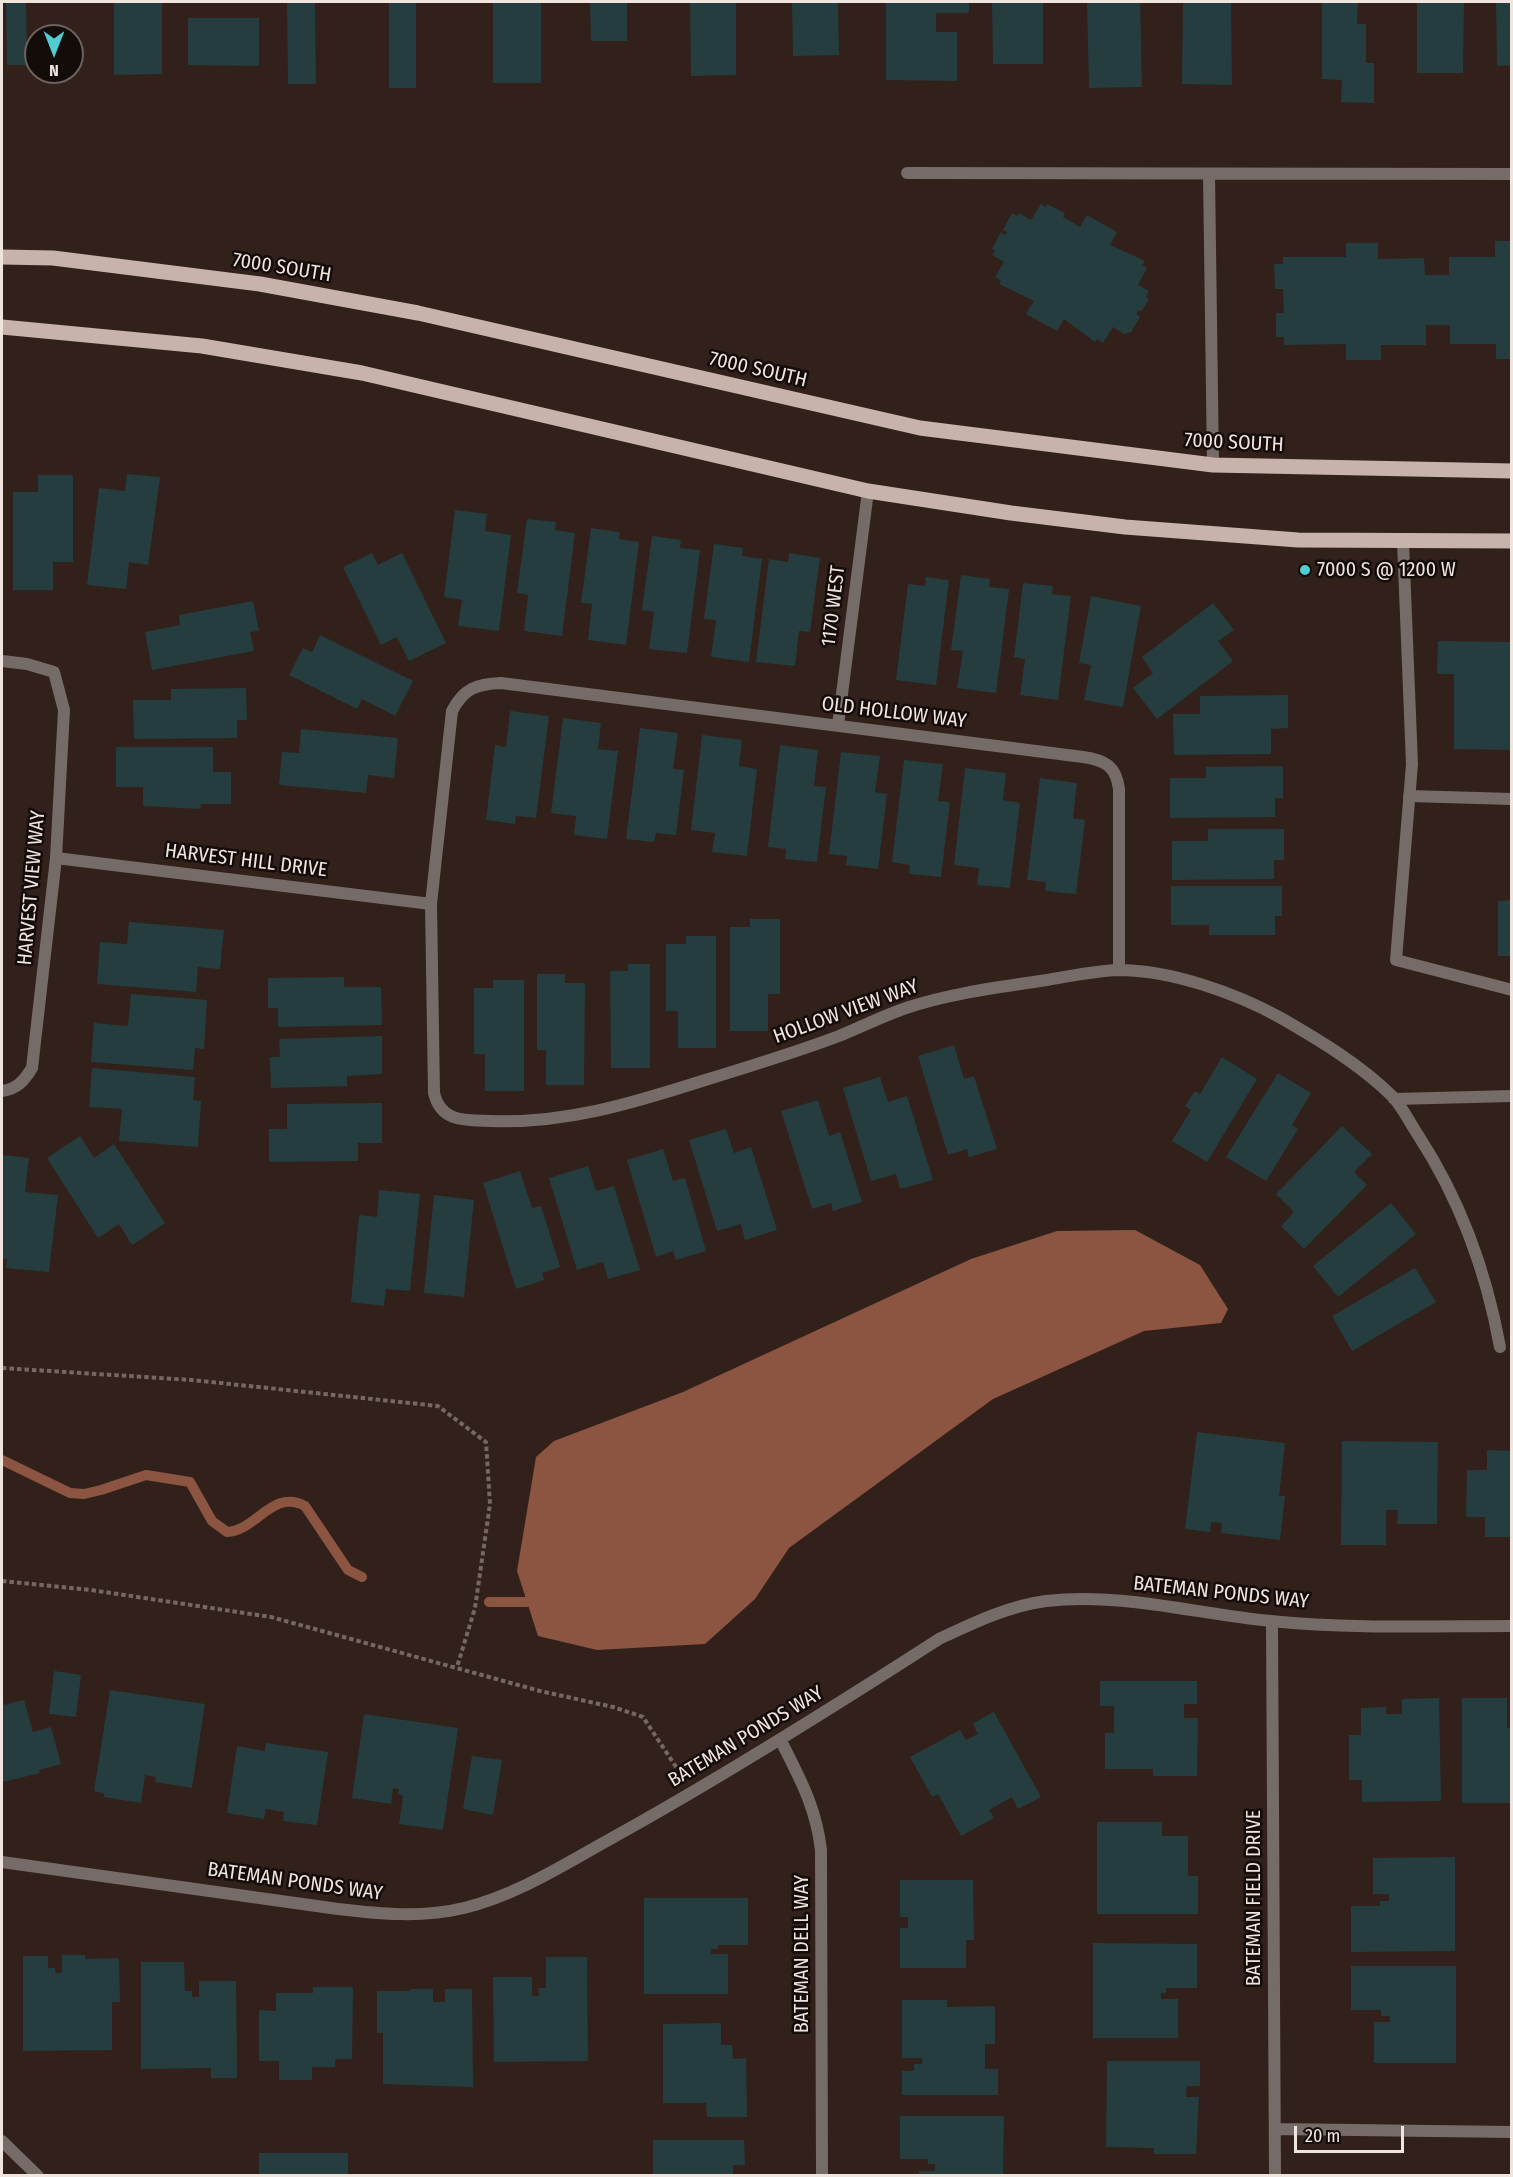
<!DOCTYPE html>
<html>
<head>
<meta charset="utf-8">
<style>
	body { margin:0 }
	#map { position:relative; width:1513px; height:2177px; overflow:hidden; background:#32201a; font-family:"Fira Sans Condensed",sans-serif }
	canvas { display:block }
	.frame { position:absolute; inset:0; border:3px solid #f0e4df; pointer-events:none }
	.north { position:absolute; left:24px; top:24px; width:60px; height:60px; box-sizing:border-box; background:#140c09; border:2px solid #6c625f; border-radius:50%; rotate:180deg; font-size:16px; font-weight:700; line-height:24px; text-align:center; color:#f0e4df }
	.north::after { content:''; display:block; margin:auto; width:21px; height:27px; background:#51ccd2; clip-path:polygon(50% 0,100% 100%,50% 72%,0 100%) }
	.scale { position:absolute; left:1294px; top:2126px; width:110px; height:27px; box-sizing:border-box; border:3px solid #f0e4df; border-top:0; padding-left:8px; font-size:18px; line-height:21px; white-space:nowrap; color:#f0e4df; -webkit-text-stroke:4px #140c09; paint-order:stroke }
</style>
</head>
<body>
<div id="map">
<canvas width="1513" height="2177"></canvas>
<div class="frame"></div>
<div class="north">N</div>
<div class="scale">20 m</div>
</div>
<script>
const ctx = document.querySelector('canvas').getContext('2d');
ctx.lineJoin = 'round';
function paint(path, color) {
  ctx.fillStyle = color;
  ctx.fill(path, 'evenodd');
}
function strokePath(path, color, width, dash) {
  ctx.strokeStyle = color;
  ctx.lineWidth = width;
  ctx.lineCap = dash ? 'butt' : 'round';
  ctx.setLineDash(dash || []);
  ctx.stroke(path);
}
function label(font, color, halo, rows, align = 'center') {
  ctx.font = font + ' "Fira Sans Condensed",sans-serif';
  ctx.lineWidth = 5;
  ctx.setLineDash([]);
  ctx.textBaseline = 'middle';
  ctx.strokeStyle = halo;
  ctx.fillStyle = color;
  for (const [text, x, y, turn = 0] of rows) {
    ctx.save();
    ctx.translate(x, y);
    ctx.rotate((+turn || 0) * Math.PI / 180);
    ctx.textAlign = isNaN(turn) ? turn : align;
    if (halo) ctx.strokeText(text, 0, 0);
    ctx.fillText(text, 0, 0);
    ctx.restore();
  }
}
paint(new Path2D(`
	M1135,1230L1200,1265L1228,1309L1221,1323L1144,1331L993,1399L789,1548L755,1599L705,1644L597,1650L538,1636L517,1571L536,1457L554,1441L683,1392L971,1259L1057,1231Z`), '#8c5541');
strokePath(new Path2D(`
	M2,1460L70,1493L84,1494L101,1490L146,1475L190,1482L212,1521L227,1532C256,1531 273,1488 305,1506L348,1570L362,1577
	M489,1602H527`), '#8c5541', 10);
paint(new Path2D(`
	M6,2H26L27,65H7Z
	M114,2H162V74L114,75Z
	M287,2H315L316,84H288Z
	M389,2H416V88H389Z
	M493,2H541V83H493Z
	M590,2H627V41H591Z
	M690,2H736V75L691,76Z
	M792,2H838L839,55L793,56Z
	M886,2H969V13H936V32H957V81L886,80Z
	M992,2H1043V64H993Z
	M1087,2H1140L1142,87L1089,88Z
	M1183,2H1231L1232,85L1182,84Z
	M1322,2H1358L1357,24H1366V63H1374V103L1341,102L1342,80L1322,79Z
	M1417,2H1464L1463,73H1417Z
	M1496,2H1512V65L1497,66Z
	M188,18H259V66L188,65Z
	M1041,204L1046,207L1047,204L1065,213L1063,217L1080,227L1087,215L1117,232L1110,245L1145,261L1142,265L1147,268L1138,285L1149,291L1146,297L1149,299L1141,312L1139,310L1136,314L1140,317L1131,332L1124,334L1113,327L1103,343L1097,339L1095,342L1064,319L1057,331L1026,314L1034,301L999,284L1001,281L995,277L1004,262L992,255L995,251L992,249L1001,232L1005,235L1007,232L1003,230L1012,213L1017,216L1019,213L1031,220Z
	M1495,241H1512V359H1496V344H1450V325H1426V345H1381V360H1346V344L1284,345V337H1276V313H1284L1283,289H1275L1274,264H1283V257H1346V243H1378V259L1424,258L1425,275H1449V257H1495Z
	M127,474L160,477L148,565L129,562L126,589L87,585L99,488L125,491Z
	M38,475H73V562H53V590H13V492H38Z
	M455,510L487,514L485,531L511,535L499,631L458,626L462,600L444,597Z
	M527,519L556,522L555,530L575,533L562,636L524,631L528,595L517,593Z
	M591,528L620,532L619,539L639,542L626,645L588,640L592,604L581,603Z
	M652,536L681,540L680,548L700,550L687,653L649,649L654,612L642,610Z
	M714,544L743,548L742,556L762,559L749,662L711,657L716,620L704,619Z
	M372,553L378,565L402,553L446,643L409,661L397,637L381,645L343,567Z
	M789,553L820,558L810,632L799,631L795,666L756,662L769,559L788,562Z
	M961,575L990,579L989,587L1009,589L996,693L957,688L963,651L951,650Z
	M926,577L949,580L936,685L896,680L908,584L925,586Z
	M1023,583L1053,586L1052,594L1071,596L1058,700L1020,695L1025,659L1014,657Z
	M1091,596L1141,606L1123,707L1084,700L1091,665L1079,663Z
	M253,601L259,631L250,632L254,651L152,670L145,632L180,625L179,615Z
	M1213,603L1234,630L1218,641L1233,661L1157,719L1133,688L1153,673L1142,657Z
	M320,635L413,681L395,716L362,699L357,709L289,675L303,648L312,652Z
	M1438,641L1512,642V750L1454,749V674H1437Z
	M246,688L247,720H237V738L134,739L133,700H171V689Z
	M1288,695V728L1271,729V754L1174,755L1173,714H1200V696Z
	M510,711L549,716L536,818L516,816L515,824L486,820L495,745L506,747Z
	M563,718L601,723L598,749L618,751L607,839L574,835L576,816L551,813Z
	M640,728L678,733L673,769L684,770L676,835L656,833L654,842L626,839Z
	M301,729L398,738L394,778L368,775L366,793L279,785L282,752L299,753Z
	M702,735L742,740L739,766L757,769L747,856L712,852L715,833L691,830Z
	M780,745L818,750L814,786L826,787L817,862L785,859L786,849L768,847Z
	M116,747H213V772H231V804H201L200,809L143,806V787H116Z
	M841,752L880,756L875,792L887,794L878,869L846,865L847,856L829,854Z
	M904,760L943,764L938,801L950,802L941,877L909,874L910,865L892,862Z
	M1283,766V798H1275V817L1170,818V778H1206V767Z
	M965,768L1006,773L1003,800L1020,803L1010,888L977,885L979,868L954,865Z
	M1040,778L1077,783L1073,818L1085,820L1076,894L1045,891L1046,882L1027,880Z
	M1208,829H1284V860H1274V879L1172,880V841H1208Z
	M1171,886H1282V916H1275V935H1209V925H1171Z
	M1512,900V956H1498V901Z
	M750,919H780V994H768V1031H730V927H750Z
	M129,922L224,930L220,969L198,967L196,992L97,984L100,942L127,944Z
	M686,936H716V1048H678V1011H666V944H686Z
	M628,964H650V1068H611L610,971H628Z
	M537,974H565V983H585L584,1085H546V1050H537Z
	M344,977V987H381L382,1025L278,1027V1008H268V978Z
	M493,980H524V1091H485V1054H474V988H493Z
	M131,994L207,1000L204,1049L195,1048L193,1070L91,1062L94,1023L128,1026Z
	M382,1036V1074L347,1076V1086L271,1088L270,1057H280L279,1039Z
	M954,1045L964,1079L974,1076L997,1149L969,1157L967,1149L948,1155L918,1056Z
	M1222,1057L1257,1079L1207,1162L1172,1141L1191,1110L1185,1106L1195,1091L1200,1094Z
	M92,1068L195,1077L193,1100L201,1101L198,1147L119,1141L122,1109L89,1107Z
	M1278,1073L1311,1093L1292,1125L1298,1129L1266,1181L1226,1157Z
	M880,1077L888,1102L907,1096L933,1180L900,1189L896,1174L871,1181L843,1088Z
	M818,1100L829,1136L840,1132L862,1202L833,1211L831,1203L812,1209L781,1111Z
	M382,1103V1143H358V1161L269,1162V1129H287V1104Z
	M1342,1126L1372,1154L1354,1172L1367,1185L1304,1249L1281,1226L1294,1212L1276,1194Z
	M726,1129L734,1153L751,1147L777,1230L745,1240L741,1224L717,1231L689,1140Z
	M80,1136L94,1158L114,1144L165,1223L132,1245L119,1224L98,1238L47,1158Z
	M663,1149L673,1181L685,1178L706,1251L676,1260L673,1251L656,1257L627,1160Z
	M2,1155L29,1158L25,1192L58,1195L49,1272L6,1268L7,1259H2Z
	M588,1166L596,1191L614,1186L640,1270L608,1279L603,1262L577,1270L549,1178Z
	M520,1171L532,1208L541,1206L560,1267L542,1273L544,1280L516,1289L483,1183Z
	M379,1190L420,1194L410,1291L386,1289L384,1306L351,1302L359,1215L377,1217Z
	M434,1195L474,1200L464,1297L424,1293Z
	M1391,1203L1416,1234L1338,1297L1313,1266Z
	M1415,1268L1436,1302L1352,1351L1332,1316Z
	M1197,1432L1285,1443L1279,1496H1285L1280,1540L1221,1533L1222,1523L1211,1522L1210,1532L1185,1529Z
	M1342,1441L1438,1442L1437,1524H1397L1398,1510H1386V1545H1341Z
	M1487,1450L1512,1451V1537H1485V1517H1466L1467,1470H1487Z
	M54,1671L81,1675L76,1717L49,1714Z
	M1100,1681H1197V1704H1184V1718H1198L1197,1776H1153V1769H1105V1733H1114V1706H1100Z
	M110,1690L205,1704L192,1788L155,1782L156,1777L145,1775L141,1803L104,1797V1793L94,1791Z
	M2,1697L4,1705L24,1700L33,1732L51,1727L61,1764L39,1770L40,1773L3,1782Z
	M1439,1698L1441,1801L1362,1802V1780H1349V1735H1361V1708L1386,1707V1714H1402V1699Z
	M1462,1698H1507V1728H1512V1803H1462Z
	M994,1712L1041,1797L1018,1809L1012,1797L989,1810L994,1818L961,1836L938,1794L932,1797L910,1757L960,1730L966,1740L978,1734L973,1723Z
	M364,1714L458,1728L443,1830L399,1824L403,1796L398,1794L399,1789L393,1788L391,1804L352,1798Z
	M266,1743L328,1752L317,1825L283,1821L284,1812L266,1809L264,1819L227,1813L237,1746L265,1751Z
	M472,1756L502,1760L493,1815L463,1809Z
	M1097,1822H1162V1836H1188V1876H1198V1914H1097Z
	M1455,1857V1951L1351,1952V1906H1380V1901H1389V1894H1373V1858Z
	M900,1880H973L974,1940H966V1968H900V1928H908V1917H900Z
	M644,1898H748V1945H718V1949H711V1954H728V1994H644Z
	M1093,1943L1197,1944V1988H1166V1993H1161V1999H1178V2038H1093Z
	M62,1955H85V1959L119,1958L120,2002H112V2050L23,2051V1956H48V1968H55V1973H62Z
	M546,1957H587L588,2061L494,2062L493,1977H532V1996H539L538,1988H546Z
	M141,1962H184L185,1991H192V1997H199V1981H236L237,2078H211V2068L141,2069Z
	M1351,1966H1456V2063H1374V2022H1390V2016H1381V2010H1351Z
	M313,1987H353L352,2059H335V2067H312V2080H279V2061H259V2010L276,2011V1993H313Z
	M410,1989H433V2002H445V1989H472L473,2087L383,2084V2033H377V1991H410Z
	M902,2000H947V2007L995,2006V2044H985V2069H998V2095H902V2071H914V2064H922V2058H902Z
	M721,2023V2045H732L733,2059L746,2058L747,2117H707L706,2103H663V2024Z
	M1107,2061H1200V2086H1187L1186,2097H1199L1196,2154H1154V2148L1106,2147Z
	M900,2116H1004L1003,2176H919V2171H935V2164H928V2159H900Z
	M653,2140H744L745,2165H733V2176H653Z
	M259,2153H348V2176H259Z`), '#253d3e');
strokePath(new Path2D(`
	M2,1368L192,1380L438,1406L486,1442L490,1504L475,1608L457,1667
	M2,1581L91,1590L271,1617L540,1691L613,1707L643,1717L680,1773`), '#776762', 4, [4.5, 3]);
strokePath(new Path2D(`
	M907,173L1512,174
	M1209,174L1213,465
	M1403,542L1412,764L1396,960L1512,990
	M1409,796L1512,799`), '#756c68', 12);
strokePath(new Path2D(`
	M2,661L27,664L54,672L64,710L56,858L32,1068C24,1081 17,1089 2,1091
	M838,725L868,491
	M56,858L431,904
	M1119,970V789C1116,766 1105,760 1083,757L501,683C477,684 464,688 452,711L431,904L434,1093C441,1123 466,1120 491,1121C565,1124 633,1103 702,1081C748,1067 794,1053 839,1036C861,1027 883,1016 906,1008C951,993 1000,987 1047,980C1070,976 1095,971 1118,970C1171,970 1236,993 1281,1018C1319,1040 1361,1065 1393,1097C1403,1108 1410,1123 1418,1135C1461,1201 1486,1270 1500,1347
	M1394,1099L1512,1096
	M1272,1621L1275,2176
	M781,1741C800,1779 816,1807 821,1850L822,2176
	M2,1862L338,1909C380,1914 422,1918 464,1908C517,1895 565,1864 612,1838C724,1776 832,1708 939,1639C973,1623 1008,1606 1046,1601C1120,1592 1197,1614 1271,1621C1351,1629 1432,1626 1512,1626
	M1275,2129L1512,2132
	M2,2141L38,2176`), '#756c68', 12);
strokePath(new Path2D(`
	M2,257L53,258L260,284L418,313L920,428L1213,465L1512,471
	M2,327L202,346L362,373L868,491L1011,513L1125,527L1298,540L1512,541`), '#c7b3ac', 15);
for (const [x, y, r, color] of [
	[1305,570,6,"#51ccd2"]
]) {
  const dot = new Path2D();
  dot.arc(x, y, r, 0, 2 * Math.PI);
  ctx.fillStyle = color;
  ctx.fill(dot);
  strokePath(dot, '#140c09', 2);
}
label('20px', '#f0e4df', '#140c09', [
	["7000 SOUTH",282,268,9],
	["7000 SOUTH",758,370,13],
	["7000 SOUTH",1234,443,3],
	["1170 WEST",834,606,-83],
	["OLD HOLLOW WAY",894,713,7],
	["HARVEST HILL DRIVE",246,861,7],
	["HARVEST VIEW WAY",32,888,-85],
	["HOLLOW VIEW WAY",846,1012,-20],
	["BATEMAN PONDS WAY",1221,1593,6],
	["BATEMAN PONDS WAY",746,1737,-31],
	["BATEMAN PONDS WAY",295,1882,8],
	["BATEMAN FIELD DRIVE",1254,1898,-90],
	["BATEMAN DELL WAY",802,1954,-90]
]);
label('20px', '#f0e4df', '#140c09', [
	["7000 S @ 1200 W",1317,570]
], 'left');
</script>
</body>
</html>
